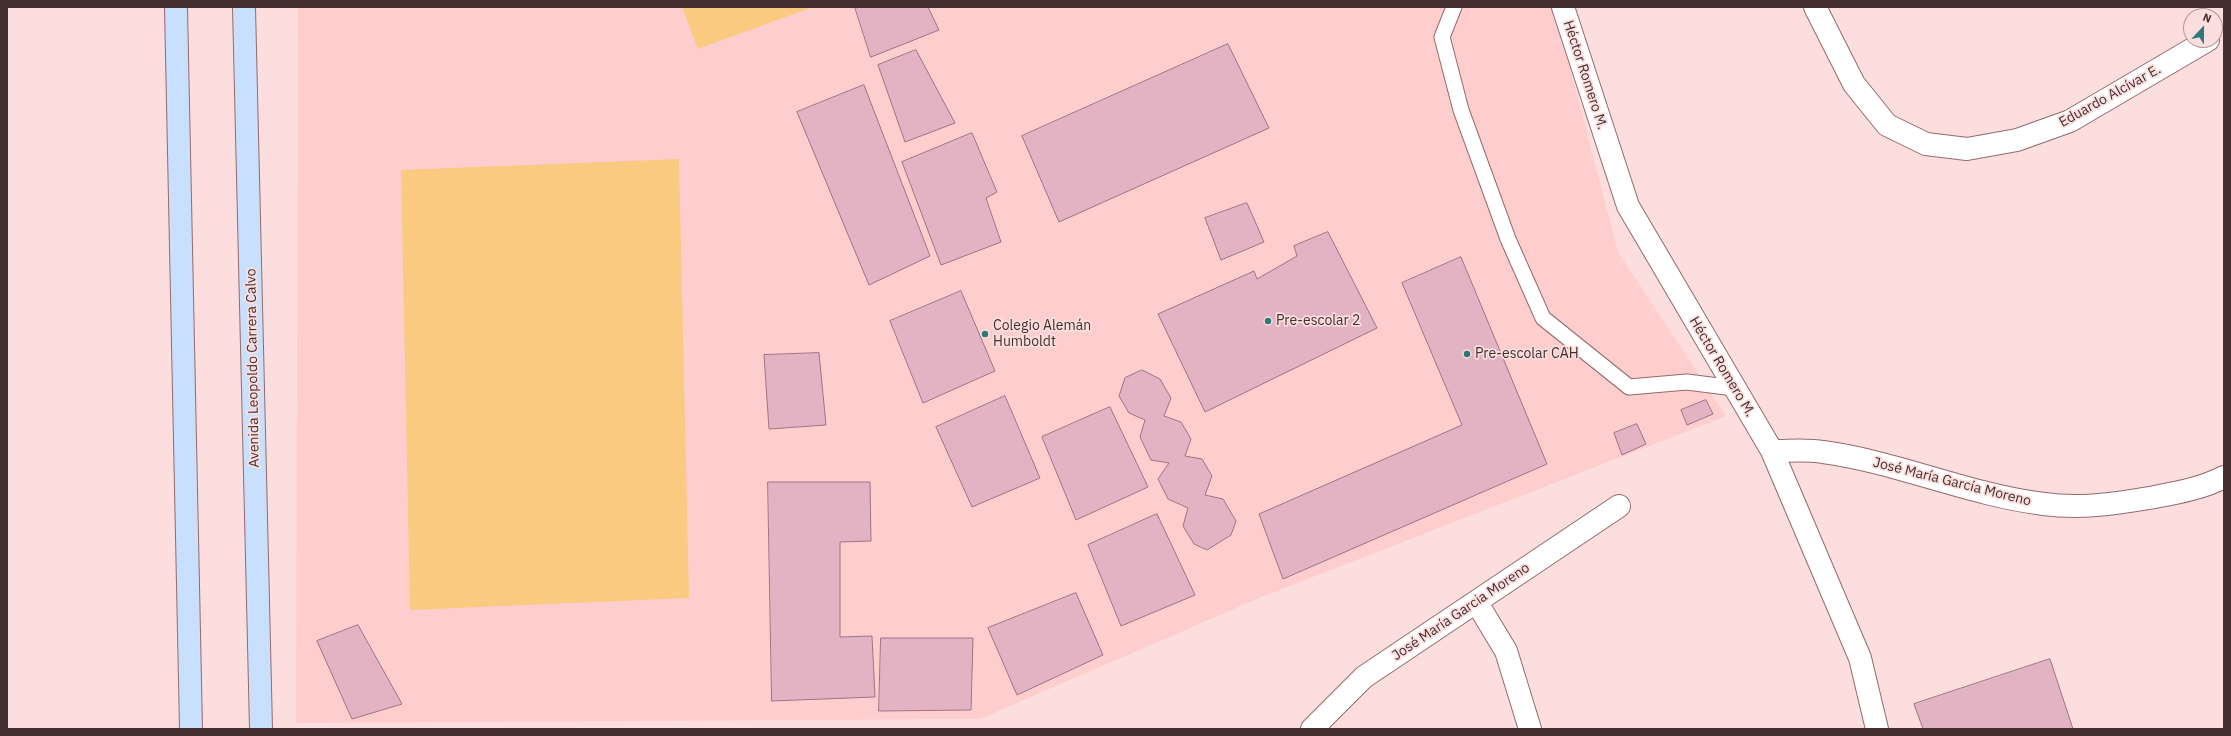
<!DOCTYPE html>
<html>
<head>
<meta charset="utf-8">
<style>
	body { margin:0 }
	#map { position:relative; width:2231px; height:736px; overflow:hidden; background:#fddede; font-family:"IBM Plex Sans",sans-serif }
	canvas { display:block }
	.frame { position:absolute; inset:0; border:8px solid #443030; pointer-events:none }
	.north { position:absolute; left:2183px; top:8px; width:40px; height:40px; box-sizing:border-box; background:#fddede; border:1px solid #b39898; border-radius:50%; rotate:22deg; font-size:11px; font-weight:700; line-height:16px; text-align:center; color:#443030 }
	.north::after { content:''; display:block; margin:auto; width:14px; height:18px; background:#2e787a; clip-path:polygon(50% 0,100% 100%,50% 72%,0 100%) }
</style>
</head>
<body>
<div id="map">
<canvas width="2231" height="736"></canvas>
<div class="frame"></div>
<div class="north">N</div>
</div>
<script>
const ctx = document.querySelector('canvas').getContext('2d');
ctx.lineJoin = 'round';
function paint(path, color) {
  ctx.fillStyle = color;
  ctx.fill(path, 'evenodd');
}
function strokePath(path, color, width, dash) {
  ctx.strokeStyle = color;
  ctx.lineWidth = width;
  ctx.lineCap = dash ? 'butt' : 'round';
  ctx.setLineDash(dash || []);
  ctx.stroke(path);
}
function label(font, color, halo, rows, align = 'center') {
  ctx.font = font + ' "IBM Plex Sans",sans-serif';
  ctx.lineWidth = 3.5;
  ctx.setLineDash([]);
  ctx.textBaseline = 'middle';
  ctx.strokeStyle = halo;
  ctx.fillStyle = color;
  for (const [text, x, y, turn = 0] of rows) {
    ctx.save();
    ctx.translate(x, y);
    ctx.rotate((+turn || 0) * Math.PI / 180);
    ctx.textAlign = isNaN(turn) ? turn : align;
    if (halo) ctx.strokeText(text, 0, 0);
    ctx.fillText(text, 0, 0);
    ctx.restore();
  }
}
paint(new Path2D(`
	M298,7H1554L1618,252L1726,416L1259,598L980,719L296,723Z`), '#fececf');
paint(new Path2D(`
	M682,7H813L698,49Z
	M679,159L689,598L410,610L401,170Z`), '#faca80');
const building = new Path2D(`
	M855,7H928L939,30L871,57Z
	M1228,44L1269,128L1059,222L1022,136Z
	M916,50L955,123L905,142L878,65Z
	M864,85L930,256L869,285L797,112Z
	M972,133L997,192L986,198L1001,242L941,265L902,162Z
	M1247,203L1264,242L1221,260L1205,218Z
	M1328,232L1377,328L1205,412L1158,314L1254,271L1257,279L1297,256L1294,246Z
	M1461,257L1547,464L1283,579L1259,514L1462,425L1402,283Z
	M961,291L995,371L923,403L890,321Z
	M819,353L826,425L769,429L764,355Z
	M1142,370L1160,379L1171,398L1164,416L1181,422L1191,439L1185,456L1202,459L1212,476L1205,495L1223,499L1236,521L1231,535L1207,550L1194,544L1183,526L1188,508L1168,499L1158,479L1169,463L1151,460L1140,437L1145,420L1129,413L1119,396L1125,378Z
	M1005,396L1040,478L972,507L936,427Z
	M1706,400L1713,414L1687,425L1681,410Z
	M1110,407L1148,487L1076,520L1042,437Z
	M1637,424L1646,444L1622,455L1614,433Z
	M768,482H870L871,541L840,542V637L872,636L875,697L772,701Z
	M1157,514L1195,595L1121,626L1088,545Z
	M1076,593L1103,655L1017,695L988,628Z
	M358,625L402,704L352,719L317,641Z
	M881,638H973L971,710L879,711Z
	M2050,659L2073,729H1923L1914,704Z`);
paint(building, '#e2b3c2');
strokePath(building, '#a07483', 1);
const lane = new Path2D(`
	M1454,7L1442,37L1461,110L1508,239L1543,318L1629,387L1687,382L1734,388`);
const street = new Path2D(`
	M1563,7L1628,206L1772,451L1860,658L1877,729
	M1815,7L1854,84L1887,125L1926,144L1967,149L2017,140L2070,121L2208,40
	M1772,451C1789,451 1807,449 1823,452C1898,462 1969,495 2044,504C2079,509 2114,504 2149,498C2175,493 2201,489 2224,477
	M1477,603L1506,651L1530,729
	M1312,729L1364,677L1619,506`);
const secondary = new Path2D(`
	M176,7L191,729
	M244,7L261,729`);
strokePath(lane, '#96696a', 17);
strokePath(street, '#96696a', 24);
strokePath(secondary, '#96696a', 24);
strokePath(lane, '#fff', 15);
strokePath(street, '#fff', 22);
strokePath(secondary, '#c8dffe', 22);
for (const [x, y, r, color] of [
	[1268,321,4,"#2e787a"],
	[985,334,4,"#2e787a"],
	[1467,354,4,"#2e787a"]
]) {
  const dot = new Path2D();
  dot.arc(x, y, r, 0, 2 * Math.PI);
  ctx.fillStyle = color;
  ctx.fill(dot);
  strokePath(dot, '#fddede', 1.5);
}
label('14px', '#443030', '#fddede', [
	["Héctor Romero M.",1585,75,72],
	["Eduardo Alcívar E.",2110,96,-29],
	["Héctor Romero M.",1722,367,59],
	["Avenida Leopoldo Carrera Calvo",253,368,-91],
	["José María García Moreno",1952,482,14],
	["José María Garcia Moreno",1461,612,-34]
]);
label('14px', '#443030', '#fddede', [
	["Pre-escolar 2",1276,321],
	["Colegio Alemán",993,326],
	["Humboldt",993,342],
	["Pre-escolar CAH",1475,354]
], 'left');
</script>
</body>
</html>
